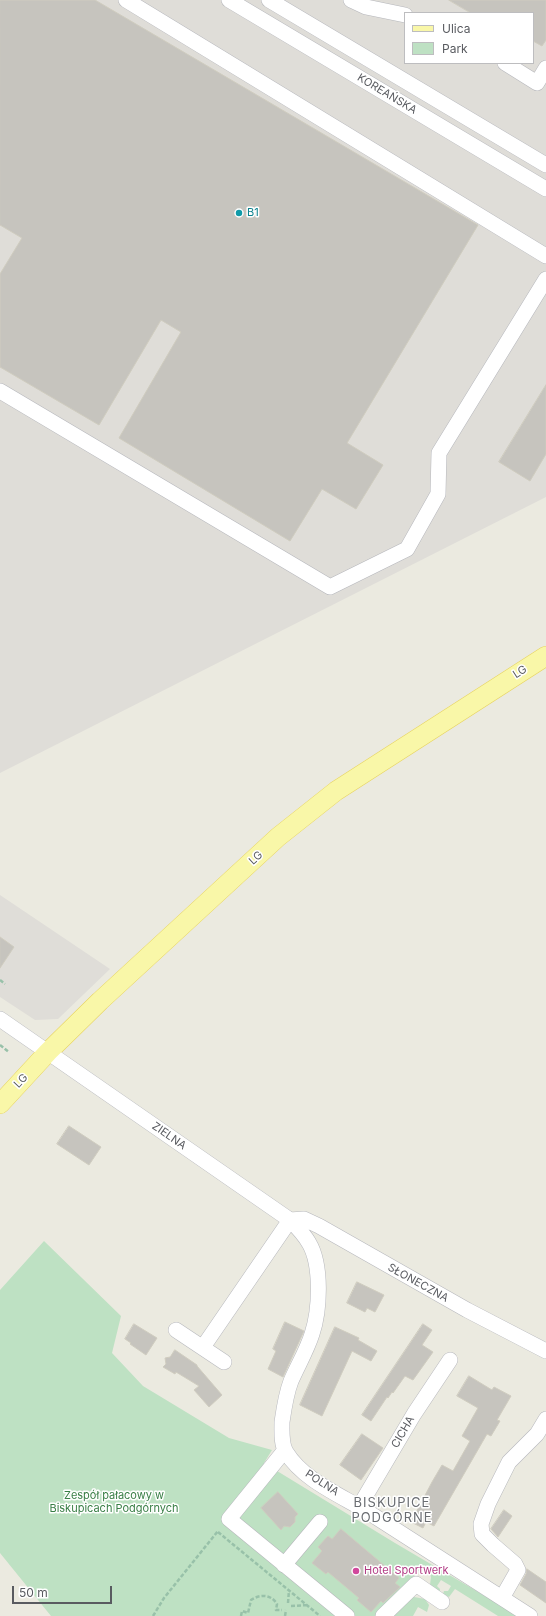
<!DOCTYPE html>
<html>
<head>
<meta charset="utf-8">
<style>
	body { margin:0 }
	#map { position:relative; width:546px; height:1616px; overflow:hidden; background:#ebeae0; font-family:Inter,sans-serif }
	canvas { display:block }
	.legend { position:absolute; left:404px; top:12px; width:130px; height:52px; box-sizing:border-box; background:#fff; border:1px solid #bdbdbf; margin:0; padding:5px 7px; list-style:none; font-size:12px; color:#595b60 }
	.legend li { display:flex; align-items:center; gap:8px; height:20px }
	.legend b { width:20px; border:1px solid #bdbdbf }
	.scale { position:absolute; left:12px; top:1586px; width:100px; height:18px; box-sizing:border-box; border:2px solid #595b60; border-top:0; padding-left:5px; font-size:12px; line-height:14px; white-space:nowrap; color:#595b60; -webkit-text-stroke:3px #fff; paint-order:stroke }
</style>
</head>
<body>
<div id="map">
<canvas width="546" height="1616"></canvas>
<ul class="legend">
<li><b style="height:5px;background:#f9f7a8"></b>Ulica</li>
<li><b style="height:11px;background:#bee1c3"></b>Park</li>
</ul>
<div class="scale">50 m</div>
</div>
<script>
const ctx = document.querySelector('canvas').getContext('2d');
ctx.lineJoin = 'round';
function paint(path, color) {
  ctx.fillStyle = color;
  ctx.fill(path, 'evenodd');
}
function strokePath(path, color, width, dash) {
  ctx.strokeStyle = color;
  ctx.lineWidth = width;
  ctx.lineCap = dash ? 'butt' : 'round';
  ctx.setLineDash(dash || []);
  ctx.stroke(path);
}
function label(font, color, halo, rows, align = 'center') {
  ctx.font = font + ' Inter,sans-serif';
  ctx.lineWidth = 3;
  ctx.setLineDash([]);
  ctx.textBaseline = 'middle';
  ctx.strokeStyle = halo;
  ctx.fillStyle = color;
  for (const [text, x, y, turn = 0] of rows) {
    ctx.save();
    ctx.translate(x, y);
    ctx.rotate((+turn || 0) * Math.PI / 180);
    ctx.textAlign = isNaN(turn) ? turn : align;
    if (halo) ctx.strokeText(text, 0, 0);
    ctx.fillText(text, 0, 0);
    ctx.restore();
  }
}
paint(new Path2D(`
	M0,0H546V497L0,773ZM405,13H533V63H405Z
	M0,895L110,969L58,1019L35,1020L0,997Z`), '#dfddd8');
paint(new Path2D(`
	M44,1241L121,1316L112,1353L143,1386L229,1438L272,1450L264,1463L395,1543L519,1616H498L455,1589L449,1597L443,1594L444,1591H448L451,1586L441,1580L437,1586L440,1589L439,1594L430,1585L431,1577L428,1571L422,1567L402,1589L414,1597L425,1599L429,1605L427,1612L418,1607L413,1616H51L0,1553V1290Z`), '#bee1c3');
const building = new Path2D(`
	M0,0H95L478,225L347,443L383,465L356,509L322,489L290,541L119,438L181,332L161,320L99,425L0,367V274L22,238L0,225Z
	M449,0H546V40L542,46L533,41V13H471Z
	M546,385V454L530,481L499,462Z
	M0,937L14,947L0,968Z
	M69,1126L101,1147L89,1165L57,1144Z
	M357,1282L384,1295L375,1312L367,1308L365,1312L347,1303Z
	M285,1322L304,1331L283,1377L268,1369L276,1351L273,1349Z
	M134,1324L157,1338L146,1355L130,1344L131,1343L125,1339Z
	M423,1324L432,1330L422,1345L433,1352L413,1380L405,1376L393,1393L392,1392L388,1398L387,1397L371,1421L362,1415Z
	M335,1327L359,1338L358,1340L377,1351L371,1361L352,1351L322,1416L300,1405Z
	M175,1350L197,1365V1366L222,1395L209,1407L194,1390L199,1386L176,1372L175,1374L163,1367L166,1364L165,1358L170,1357Z
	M469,1376L492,1390L494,1387L511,1396L497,1420L500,1421L491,1436L487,1434L434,1526L426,1522L423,1528L411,1522L432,1482L442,1465L453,1471L470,1441L462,1436L478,1408L457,1396Z
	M362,1434L383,1448L361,1480L340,1465Z
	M278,1492L298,1514L295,1517V1522L290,1527L284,1526L281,1530L261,1508Z
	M504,1510L512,1516L498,1537L491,1529Z
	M341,1529L399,1578L395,1583L400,1587L383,1603L381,1601L371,1612L357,1600L359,1598L328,1572L326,1574L312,1563L322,1551L318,1547L328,1536L332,1539Z
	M527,1569L546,1582V1603L520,1585L526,1574Z`);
paint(building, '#c6c4be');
strokePath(building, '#cfccbf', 1);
const minor = new Path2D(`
	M126,0L546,256
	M229,0L546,189
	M269,0L546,165
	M351,0L366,7L405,15
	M505,63L537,83L546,68
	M0,391L330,587L407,549L438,494L439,453L546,279
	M0,1019L290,1220C297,1227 304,1234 309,1243C322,1265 320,1310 312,1334C307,1350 298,1365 291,1381C286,1394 284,1408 282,1422C282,1431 281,1444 286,1452C303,1480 340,1495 368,1512C422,1547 476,1581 530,1616
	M290,1220L304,1219L319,1226L467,1310L546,1351
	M176,1330L224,1362
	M203,1347L290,1220
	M285,1450L229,1519L347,1616
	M359,1507L414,1414L450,1360
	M284,1565L320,1522
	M502,1598L518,1570L515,1564L493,1545L482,1534L481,1524L488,1504L509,1462L537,1434L546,1419
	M383,1616L416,1584L442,1602`);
const major = new Path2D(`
	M0,1104L48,1052L100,1001L278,837L336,791L546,656`);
strokePath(minor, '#b6b7bc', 16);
strokePath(major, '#e7d35e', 20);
strokePath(new Path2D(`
	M0,980L5,984
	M0,1045L9,1052
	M218,1532L320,1616
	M288,1603L289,1590
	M291,1606L308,1605
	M153,1616L164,1598L218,1531
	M241,1616L242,1611L248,1613L251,1600C260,1594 271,1594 277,1604L276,1610H282
	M285,1616L286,1610`), '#98c1a9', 2.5, [4, 2]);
strokePath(minor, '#fff', 15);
strokePath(major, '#f9f7a8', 19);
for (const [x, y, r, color] of [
	[239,213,4,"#0f9aa8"],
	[356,1571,4,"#d1479c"]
]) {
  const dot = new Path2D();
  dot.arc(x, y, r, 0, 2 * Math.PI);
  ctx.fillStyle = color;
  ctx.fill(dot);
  strokePath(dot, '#fff', 1.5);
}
label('11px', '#595b60', '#fff', [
	["KOREAŃSKA",387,94,31],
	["LG",520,672,-33],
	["LG",256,858,-42],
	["LG",21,1081,-47],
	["ZIELNA",169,1136,35],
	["SŁONECZNA",418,1283,29],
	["CICHA",403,1432,-60],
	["POLNA",322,1483,33]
]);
label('11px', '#0d838f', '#fff', [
	["B1",247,213]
], 'left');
label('11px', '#397f46', '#fff', [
	["Zespół pałacowy w",114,1496],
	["Biskupicach Podgórnych",114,1509]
]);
label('11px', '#b23c85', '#fff', [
	["Hotel Sportwerk",364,1571]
], 'left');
ctx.letterSpacing = '1px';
label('13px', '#6a6d72', '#fff', [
	["BISKUPICE",392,1503],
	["PODGÓRNE",392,1518]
]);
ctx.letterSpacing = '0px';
</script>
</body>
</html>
